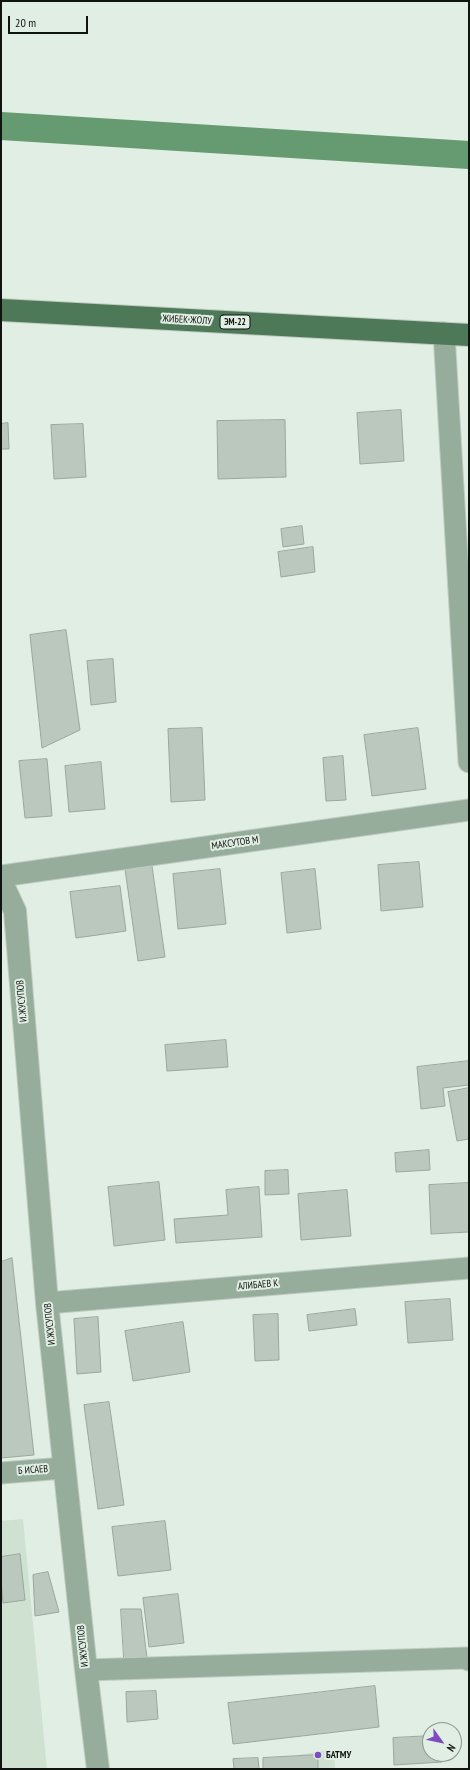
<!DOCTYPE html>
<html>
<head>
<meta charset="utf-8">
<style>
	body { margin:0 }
	#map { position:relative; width:470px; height:1770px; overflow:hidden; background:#e1eee3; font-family:"PT Sans Narrow",sans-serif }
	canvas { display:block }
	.frame { position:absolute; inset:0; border:2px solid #101411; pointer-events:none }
	.north { position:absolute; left:422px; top:1722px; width:40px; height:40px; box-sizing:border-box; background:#e1eee3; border:1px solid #8d978f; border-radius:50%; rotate:123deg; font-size:11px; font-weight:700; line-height:16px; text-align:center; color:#101411 }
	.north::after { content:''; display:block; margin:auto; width:14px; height:18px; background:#7f4ac1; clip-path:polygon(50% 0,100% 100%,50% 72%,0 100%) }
	.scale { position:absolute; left:8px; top:16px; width:80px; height:18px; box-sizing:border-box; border:2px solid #101411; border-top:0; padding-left:5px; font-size:12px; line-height:14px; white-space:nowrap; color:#101411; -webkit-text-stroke:3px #e1eee3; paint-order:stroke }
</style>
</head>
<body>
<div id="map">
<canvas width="470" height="1770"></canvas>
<div class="frame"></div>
<div class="north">N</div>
<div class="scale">20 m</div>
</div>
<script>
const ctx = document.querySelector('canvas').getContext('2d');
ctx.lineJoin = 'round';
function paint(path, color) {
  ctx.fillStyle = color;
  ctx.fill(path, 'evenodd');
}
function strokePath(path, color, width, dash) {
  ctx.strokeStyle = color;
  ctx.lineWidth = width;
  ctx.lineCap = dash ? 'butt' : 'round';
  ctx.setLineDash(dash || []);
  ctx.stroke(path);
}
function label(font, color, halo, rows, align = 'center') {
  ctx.font = font + ' "PT Sans Narrow",sans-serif';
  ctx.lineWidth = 4;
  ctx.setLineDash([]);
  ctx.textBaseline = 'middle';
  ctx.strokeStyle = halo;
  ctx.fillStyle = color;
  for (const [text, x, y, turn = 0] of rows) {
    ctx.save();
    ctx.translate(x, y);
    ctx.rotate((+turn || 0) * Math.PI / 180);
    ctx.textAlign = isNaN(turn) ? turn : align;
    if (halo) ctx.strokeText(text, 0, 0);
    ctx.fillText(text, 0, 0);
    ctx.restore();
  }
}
paint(new Path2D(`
	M23,1519L47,1769H1V1521Z
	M334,1749L335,1769H271L270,1760Z`), '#cfe2d2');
strokePath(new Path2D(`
	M1,126L469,155`), '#669b72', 28);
const building = new Path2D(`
	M401,410L404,461L360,464L357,413Z
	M285,420L286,477L218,479L217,421Z
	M8,423L9,449H1V424Z
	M83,424L86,477L54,479L51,425Z
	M302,526L304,544L283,547L281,529Z
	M313,547L315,572L281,577L278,552Z
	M66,630L80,730L42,748L30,635Z
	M113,659L116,702L91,705L87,661Z
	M202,728L205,800L171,802L168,729Z
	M418,728L426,789L372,796L364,735Z
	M343,756L346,800L326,801L323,758Z
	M47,759L52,816L25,818L19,761Z
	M101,762L105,809L69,812L65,766Z
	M419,862L423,907L381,911L378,865Z
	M152,866L165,957L138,961L125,869Z
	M220,869L226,924L178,929L173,874Z
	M315,869L321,929L287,933L281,873Z
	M120,886L126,931L76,938L70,892Z
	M226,1040L228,1067L167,1071L165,1045Z
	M469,1061V1085L443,1088L445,1106L421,1109L417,1067Z
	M469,1088V1139L457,1141L448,1092Z
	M429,1150L430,1170L396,1172L395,1153Z
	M288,1170L289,1194L265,1195V1171Z
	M159,1182L165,1240L114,1246L108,1187Z
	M469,1183V1232L431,1234L429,1185Z
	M259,1187L262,1237L176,1243L174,1219L228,1215L226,1190Z
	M347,1190L351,1236L301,1240L298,1194Z
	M12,1258L34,1455L1,1458V1262Z
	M450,1299L453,1340L408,1343L405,1302Z
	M355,1309L357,1325L309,1331L307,1315Z
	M278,1314L279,1360L255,1361L253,1315Z
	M98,1317L101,1372L77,1374L74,1319Z
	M183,1322L190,1372L133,1381L125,1331Z
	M109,1402L124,1505L98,1509L84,1405Z
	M165,1521L171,1570L118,1576L112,1527Z
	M20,1554L25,1600L3,1603L1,1581V1557Z
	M48,1572L59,1612L35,1616L33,1575Z
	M178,1594L184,1643L149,1647L143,1598Z
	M121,1609H141L147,1658H124Z
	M375,1686L379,1727L233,1744L228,1703Z
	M156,1691L158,1719L127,1722L126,1692Z
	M430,1736V1754H442V1762L394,1765L393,1738Z
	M318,1755V1769H263V1758Z
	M258,1758L259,1769H234L233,1759Z`);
paint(building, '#bbc8be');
strokePath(building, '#9ba79d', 1);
const minor = new Path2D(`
	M444,333L469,762
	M1,876L469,810
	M47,1303L469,1268
	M1,1473L64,1468
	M86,1670L467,1658L469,1660`);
const tertiary = new Path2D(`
	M1,881L15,911L47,1303L86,1670L98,1769`);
const primary = new Path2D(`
	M1,310L469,335`);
strokePath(minor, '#c0cbc1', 23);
strokePath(tertiary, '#c0cbc1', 24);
strokePath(primary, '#c0cbc1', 24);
strokePath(minor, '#95ad9a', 21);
strokePath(tertiary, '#95ad9a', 22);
strokePath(primary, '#4d7958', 22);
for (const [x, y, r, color] of [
	[318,1755,4,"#7f4ac1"]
]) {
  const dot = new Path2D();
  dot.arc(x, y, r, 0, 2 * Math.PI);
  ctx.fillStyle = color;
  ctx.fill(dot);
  strokePath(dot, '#e1eee3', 1.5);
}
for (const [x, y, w] of [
	[235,322,30]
]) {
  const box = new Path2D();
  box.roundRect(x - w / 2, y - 7, w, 14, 3);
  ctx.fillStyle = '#e1eee3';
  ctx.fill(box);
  strokePath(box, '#101411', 1);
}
label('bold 9px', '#101411', null, [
	["ЭМ-22",235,322]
]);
label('10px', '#101411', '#e1eee3', [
	["ЖИБЕК ЖОЛУ",187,320,3],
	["МАКСУТОВ М",235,843,-8],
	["И.ЖУСУПОВ",22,1001,-95],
	["АЛИБАЕВ К",258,1285,-5],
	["И.ЖУСУПОВ",50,1324,-96],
	["Б ИСАЕВ",33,1470,-4],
	["И.ЖУСУПОВ",83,1646,-96]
]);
label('bold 10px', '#101411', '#e1eee3', [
	["БАТМУ",326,1755]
], 'left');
</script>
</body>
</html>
